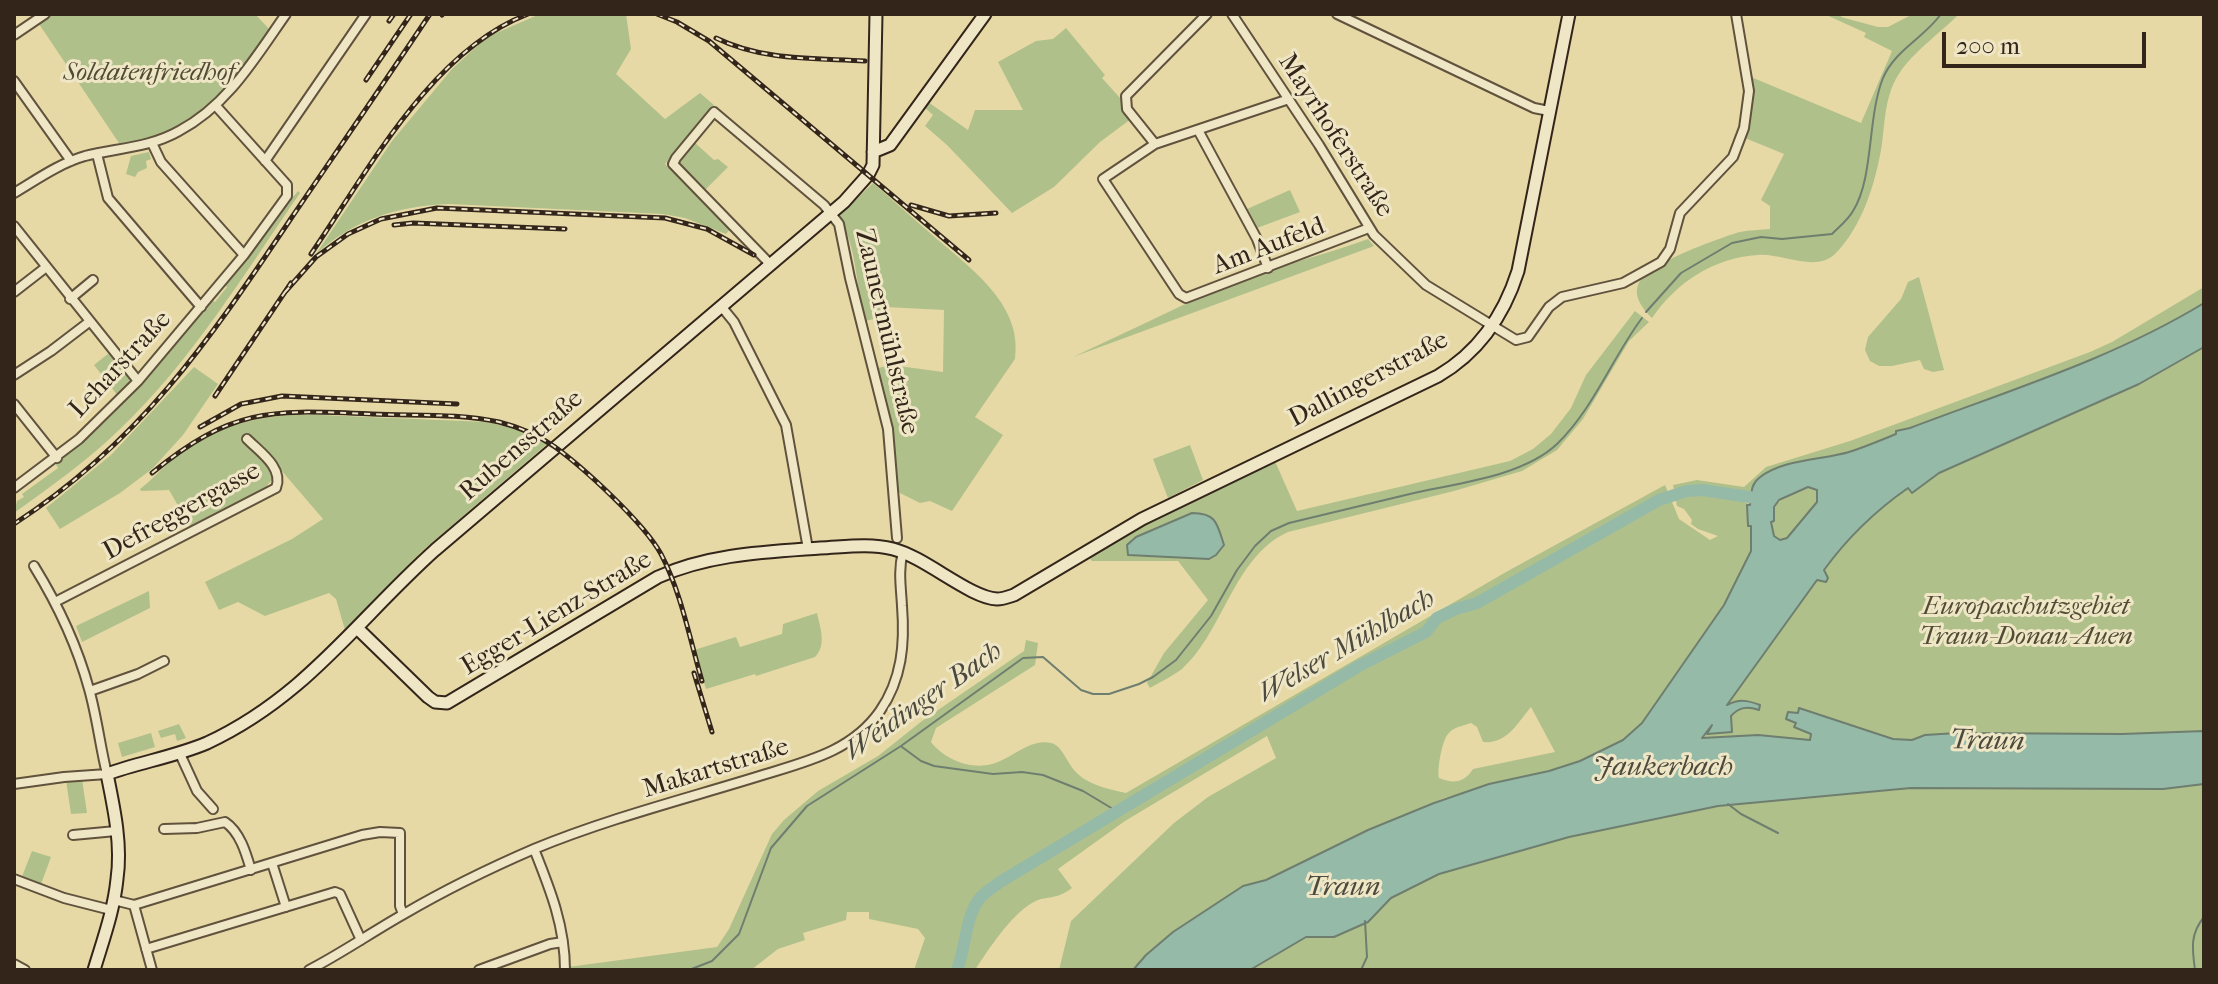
<!DOCTYPE html>
<html>
<head>
<meta charset="utf-8">
<style>
	body { margin:0 }
	#map { position:relative; width:2218px; height:984px; overflow:hidden; background:#e6d9a6; font-family:"IM FELL French Canon",serif }
	canvas { display:block }
	.frame { position:absolute; inset:0; border:16px solid #33251a; pointer-events:none }
	.scale { position:absolute; left:1942px; top:32px; width:204px; height:36px; box-sizing:border-box; border:4px solid #33251a; border-top:0; padding-left:10px; font-size:24px; line-height:28px; white-space:nowrap; color:#33251a; -webkit-text-stroke:6px #efe6c5; paint-order:stroke }
</style>
</head>
<body>
<div id="map">
<canvas width="2218" height="984"></canvas>
<div class="frame"></div>
<div class="scale">200 m</div>
</div>
<script>
const ctx = document.querySelector('canvas').getContext('2d');
ctx.lineJoin = 'round';
function paint(path, color) {
  ctx.fillStyle = color;
  ctx.fill(path, 'evenodd');
}
function strokePath(path, color, width, dash) {
  ctx.strokeStyle = color;
  ctx.lineWidth = width;
  ctx.lineCap = dash ? 'butt' : 'round';
  ctx.setLineDash(dash || []);
  ctx.stroke(path);
}
function label(font, color, halo, rows, align = 'center') {
  ctx.font = font + ' "IM FELL French Canon",serif';
  ctx.lineWidth = 6;
  ctx.setLineDash([]);
  ctx.textBaseline = 'middle';
  ctx.strokeStyle = halo;
  ctx.fillStyle = color;
  for (const [text, x, y, turn = 0] of rows) {
    ctx.save();
    ctx.translate(x, y);
    ctx.rotate((+turn || 0) * Math.PI / 180);
    ctx.textAlign = isNaN(turn) ? turn : align;
    if (halo) ctx.strokeText(text, 0, 0);
    ctx.fillText(text, 0, 0);
    ctx.restore();
  }
}
paint(new Path2D(`
	M53,14H255L270,30C226,93 199,129 121,146L39,24Z
	M540,14H626L631,49L616,74L665,119L700,93L714,105L665,164L730,229L726,234L685,218L663,214L449,204C398,206 355,219 316,254L392,141L452,69L487,37Z
	M1824,14H1841V17L1878,27H1888L1909,16L1959,14C1936,38 1903,57 1891,90C1885,107 1884,127 1882,144C1876,182 1862,228 1834,255C1815,272 1781,253 1758,255C1713,258 1677,282 1652,318C1643,309 1631,295 1640,281C1650,263 1719,238 1740,232C1750,230 1760,230 1770,229V206L1761,200L1784,154L1745,138L1751,104V77L1861,123L1892,51L1864,37L1866,33Z
	M1066,28L1105,75L1102,78L1121,99V106L1131,119L1100,142L1054,187L1012,213L947,145L925,126L933,115L924,107L928,102L968,130L975,110H1023L998,62L1036,41L1053,39Z
	M693,141L714,160L718,159L728,167L703,192L678,162Z
	M149,152L151,159L146,161L147,168L138,172L135,177L126,174L131,156Z
	M873,183C895,202 916,221 938,240C973,270 1023,306 1015,359L975,417L1003,435L952,511L930,501L920,503L898,492L893,428L878,368L891,365L943,372L944,310L885,307L878,318L865,321C855,283 858,251 839,216Z
	M1290,190L1300,212L1257,228L1247,209Z
	M298,191L300,193C244,274 191,362 119,430C87,461 50,487 14,513L17,501L24,497L22,494L58,468L55,463C115,418 163,358 211,300L215,302L227,287L224,284L290,196H294Z
	M1368,239L1374,246L1073,357C1121,335 1167,312 1214,291C1264,268 1317,258 1368,239Z
	M1919,277L1944,370L1933,372L1924,369L1920,360L1892,366H1879L1870,361L1865,350L1868,337L1901,299L1908,282Z
	M2204,287V303L2165,326L2102,357L1910,428L1897,431L1896,434C1880,440 1864,448 1848,452C1817,461 1775,459 1752,486L1753,492L1745,495L1744,502L1750,504L1747,506V517L1773,520L1776,503L1808,487L1816,488L1818,492L1817,502L2039,429L2139,384L2204,347V970H1250L1306,937H1334L1368,922L1391,898L1439,874L1503,854L1569,837L1718,806L1896,790L1563,767L1444,798L1368,830L1266,880L1243,886L1173,933L1146,955L1133,970H1059L1071,921L1174,823L1208,797L1276,758L1267,736L1125,821L1058,869L1072,888C1055,901 1045,895 1032,903C1011,915 988,950 975,970H914L925,938L918,929L869,919V912H847L846,920L803,933L805,940L778,949L751,970H568V967L717,947L729,929L772,834L784,820L818,791L878,756L922,721L1024,651L1026,640L1038,643L1035,665L936,728L931,742C944,759 970,770 992,764C1012,759 1029,738 1051,743C1062,745 1067,763 1075,771C1087,785 1109,789 1126,793L1506,572L1665,485L1679,519L1710,540L1718,536L1698,529L1691,524L1692,520L1684,509L1677,506L1673,485L1697,480L1744,487L1766,467L1850,441L2090,352L2112,342ZM1531,707L1555,752L1473,769C1464,783 1454,784 1439,778C1437,769 1442,741 1448,734C1453,727 1463,726 1471,723L1477,727L1483,742C1508,744 1517,723 1531,707Z
	M1635,311L1649,322L1629,341L1583,419L1557,450L1522,471L1454,491L1288,532C1234,556 1224,631 1182,669C1173,676 1160,682 1150,688L1147,683L1164,653L1208,600L1178,561H1092L1088,556L1144,522L1274,459L1297,511L1510,461L1533,449L1551,434L1571,408L1586,375Z
	M109,353L130,379L129,383L118,396L94,365Z
	M194,367L218,384L183,435L152,469L120,493L60,529L46,508L111,455Z
	M321,415L488,422L515,429L547,444L421,552L345,630L336,599L329,593L265,616L238,602L219,610L205,582L292,539L323,519L269,456L246,435L243,439L267,462L275,477L268,484L266,490L191,528L169,490L141,491L140,489C152,480 161,469 173,459C216,423 266,413 321,415Z
	M1190,445L1203,480L1168,498L1153,459Z
	M149,591L150,608L82,642L76,626Z
	M817,613C820,627 827,645 815,657L756,676L755,674L706,689L694,650L736,637L740,647L782,634L783,624Z
	M179,724L186,738L177,741L175,734L161,738L158,731Z
	M151,733L155,747L122,757L118,743Z
	M82,779L87,813L71,814L66,780Z
	M32,851L51,857L40,887L21,879Z`), '#b0c08a');
const water = new Path2D(`
	M2204,303V347L2139,384L1939,473L1912,493L1908,488C1875,511 1848,537 1824,570L1828,578L1826,582L1817,580L1727,705C1739,699 1747,700 1760,705L1759,710C1747,706 1739,707 1731,716L1732,732L1707,734L1712,725L1702,738L1758,735L1810,740L1811,734L1794,727L1796,723L1786,719L1788,712L1798,713L1799,708L1893,739L1912,740L1925,735L1957,733L2122,734L2204,731V784L2163,789L1911,788L1718,806L1569,837L1439,874L1391,898L1368,922L1334,937H1306L1250,970H1133L1146,955L1173,932L1243,886L1266,880L1368,830L1434,803L1489,784L1549,771L1580,761L1623,740L1642,723L1724,605L1751,551V526H1748L1747,505H1750C1752,494 1750,485 1759,478C1782,459 1823,460 1849,452C1865,447 1881,440 1896,434V431L1910,428C2010,390 2112,359 2204,303ZM1808,487L1817,490V502L1787,538L1780,540L1774,536L1771,522L1774,521V507L1779,500Z
	M1192,513C1216,513 1217,523 1224,545L1216,555L1209,559L1128,555L1127,545L1136,537Z`);
paint(water, '#96baa8');
strokePath(water, '#6e7e6f', 2);
strokePath(new Path2D(`
	M1646,312L1681,273L1732,243L1761,237L1782,239L1832,234C1839,227 1848,220 1853,211C1874,178 1867,118 1883,78C1895,50 1924,38 1941,14
	M902,747L921,761L934,766L993,774L1022,772L1043,775L1083,791L1118,812
	M1728,804L1741,814L1778,833
	M689,970L712,961L739,934L771,848L807,806L901,746L1023,658L1043,657L1081,690L1093,694H1109L1139,684L1153,677L1176,660L1211,616L1237,570L1255,546L1271,531L1289,523C1331,513 1372,503 1414,493C1459,483 1523,476 1557,444C1594,408 1612,358 1642,318
	M1361,970L1367,957L1365,921
	M2195,970C2192,948 2190,934 2204,917`), '#6e7e6f', 2);
strokePath(new Path2D(`
	M957,970C966,948 965,916 980,898C985,892 994,887 1000,882L1359,666L1426,632L1437,618L1456,609L1477,603L1659,500L1687,491L1702,490L1756,498L1767,496`), '#96baa8', 12);
const street = new Path2D(`
	M1232,14L1319,145L1374,235L1426,285L1516,340L1528,337L1549,307L1562,297L1623,283L1661,262L1670,249L1680,213L1733,157L1744,128L1749,91L1736,14
	M1337,14L1534,108L1549,111
	M14,35L45,14
	M14,81L71,161
	M1289,99L1155,144L1103,179L1179,294L1186,298L1369,228
	M1198,130L1257,239L1268,268
	M152,143L161,162L244,255
	M1155,144L1127,109L1126,96L1207,14
	M97,154L108,198L201,307
	M265,161L366,14
	M14,193C36,180 60,163 85,156C117,148 149,148 179,131C228,105 255,58 286,14
	M14,226L138,381
	M771,265L673,164L676,158L714,112L824,205L839,224L850,278L888,429L897,538
	M14,292L45,268
	M70,299L93,280
	M721,306L734,322L786,425L808,549
	M14,375L51,351L89,322
	M14,404L57,458
	M14,488L79,439L138,381L244,255L287,196V185L216,106
	M55,602L276,488C284,468 260,452 247,439
	M90,691L138,674L164,661
	M180,754L197,791L213,809
	M14,784L64,777L107,774C100,746 97,717 89,689C77,645 58,605 34,566
	M164,829L197,828L225,822C240,832 246,853 251,870
	M73,835L116,831
	M534,849C550,889 565,926 565,970
	M272,863L286,907
	M14,879L64,898L111,910
	M114,900L134,905L152,970
	M134,905L362,835L380,832L400,833V906L403,914
	M146,949L335,892L340,894L361,940
	M14,964L25,970
	M309,970C342,953 372,932 404,914C445,890 490,868 534,849C609,818 689,798 766,774C809,761 853,750 880,711C902,679 905,644 902,606C901,587 898,570 903,552
	M479,970L550,944L563,942`);
const secondary = new Path2D(`
	M873,152L890,145L985,14
	M357,628L428,697L435,702L447,703L658,577C709,554 765,552 820,548C844,547 869,543 893,549C925,557 970,598 997,599C1003,599 1008,597 1014,595L1142,519L1438,376C1479,352 1504,315 1518,271L1569,14
	M94,970C103,940 114,910 117,879C122,845 114,808 107,774C140,762 174,757 207,743C306,697 357,620 435,550L844,202L868,175L873,165L876,14`);
strokePath(street, '#60523d', 12);
strokePath(secondary, '#33251a', 15);
strokePath(street, '#efe6c5', 8);
strokePath(secondary, '#efe6c5', 11);
const rail = new Path2D(`
	M657,14L677,22L709,41L969,260
	M442,15L443,14
	M389,21L394,14
	M716,38C763,61 814,58 865,61
	M366,80L411,14
	M911,205L949,216L996,213
	M394,225L413,223L565,229
	M311,254C368,171 431,51 528,14
	M285,292L316,257L348,234L381,219L437,208L665,218L707,229L754,255
	M215,396L291,283
	M200,427L241,404L282,396L457,404
	M152,473C234,406 272,410 372,414C413,416 459,413 499,422C519,427 538,435 555,447C584,468 644,523 661,554C681,592 690,640 702,681
	M14,524C140,442 208,342 290,220C337,151 384,83 430,14
	M694,673L712,732`);
strokePath(rail, '#33251a', 5);
strokePath(rail, '#efe6c5', 2, [6]);
label('italic 26px', '#524c36', '#efe6c5', [
	["Soldatenfriedhof",149,74],
	["Europaschutzgebiet",2026,608],
	["Traun-Donau-Auen",2026,638]
]);
label('26px', '#33251a', '#efe6c5', [
	["Mayrhoferstraße",1335,136,57],
	["Am Aufeld",1269,247,-21],
	["Zaunermühlstraße",886,332,77],
	["Leharstraße",121,365,-47],
	["Dallingerstraße",1369,380,-28],
	["Rubensstraße",522,446,-41],
	["Defreggergasse",182,512,-29],
	["Egger-Lienz-Straße",557,614,-31],
	["Makartstraße",716,769,-17]
]);
label('italic 28px', '#4c4a3e', '#efe6c5', [
	["Welser Mühlbach",1347,647,-30],
	["Weidinger Bach",924,702,-35],
	["Traun",1987,742,1],
	["Jaukerbach",1663,768],
	["Traun",1343,888]
]);
</script>
</body>
</html>
